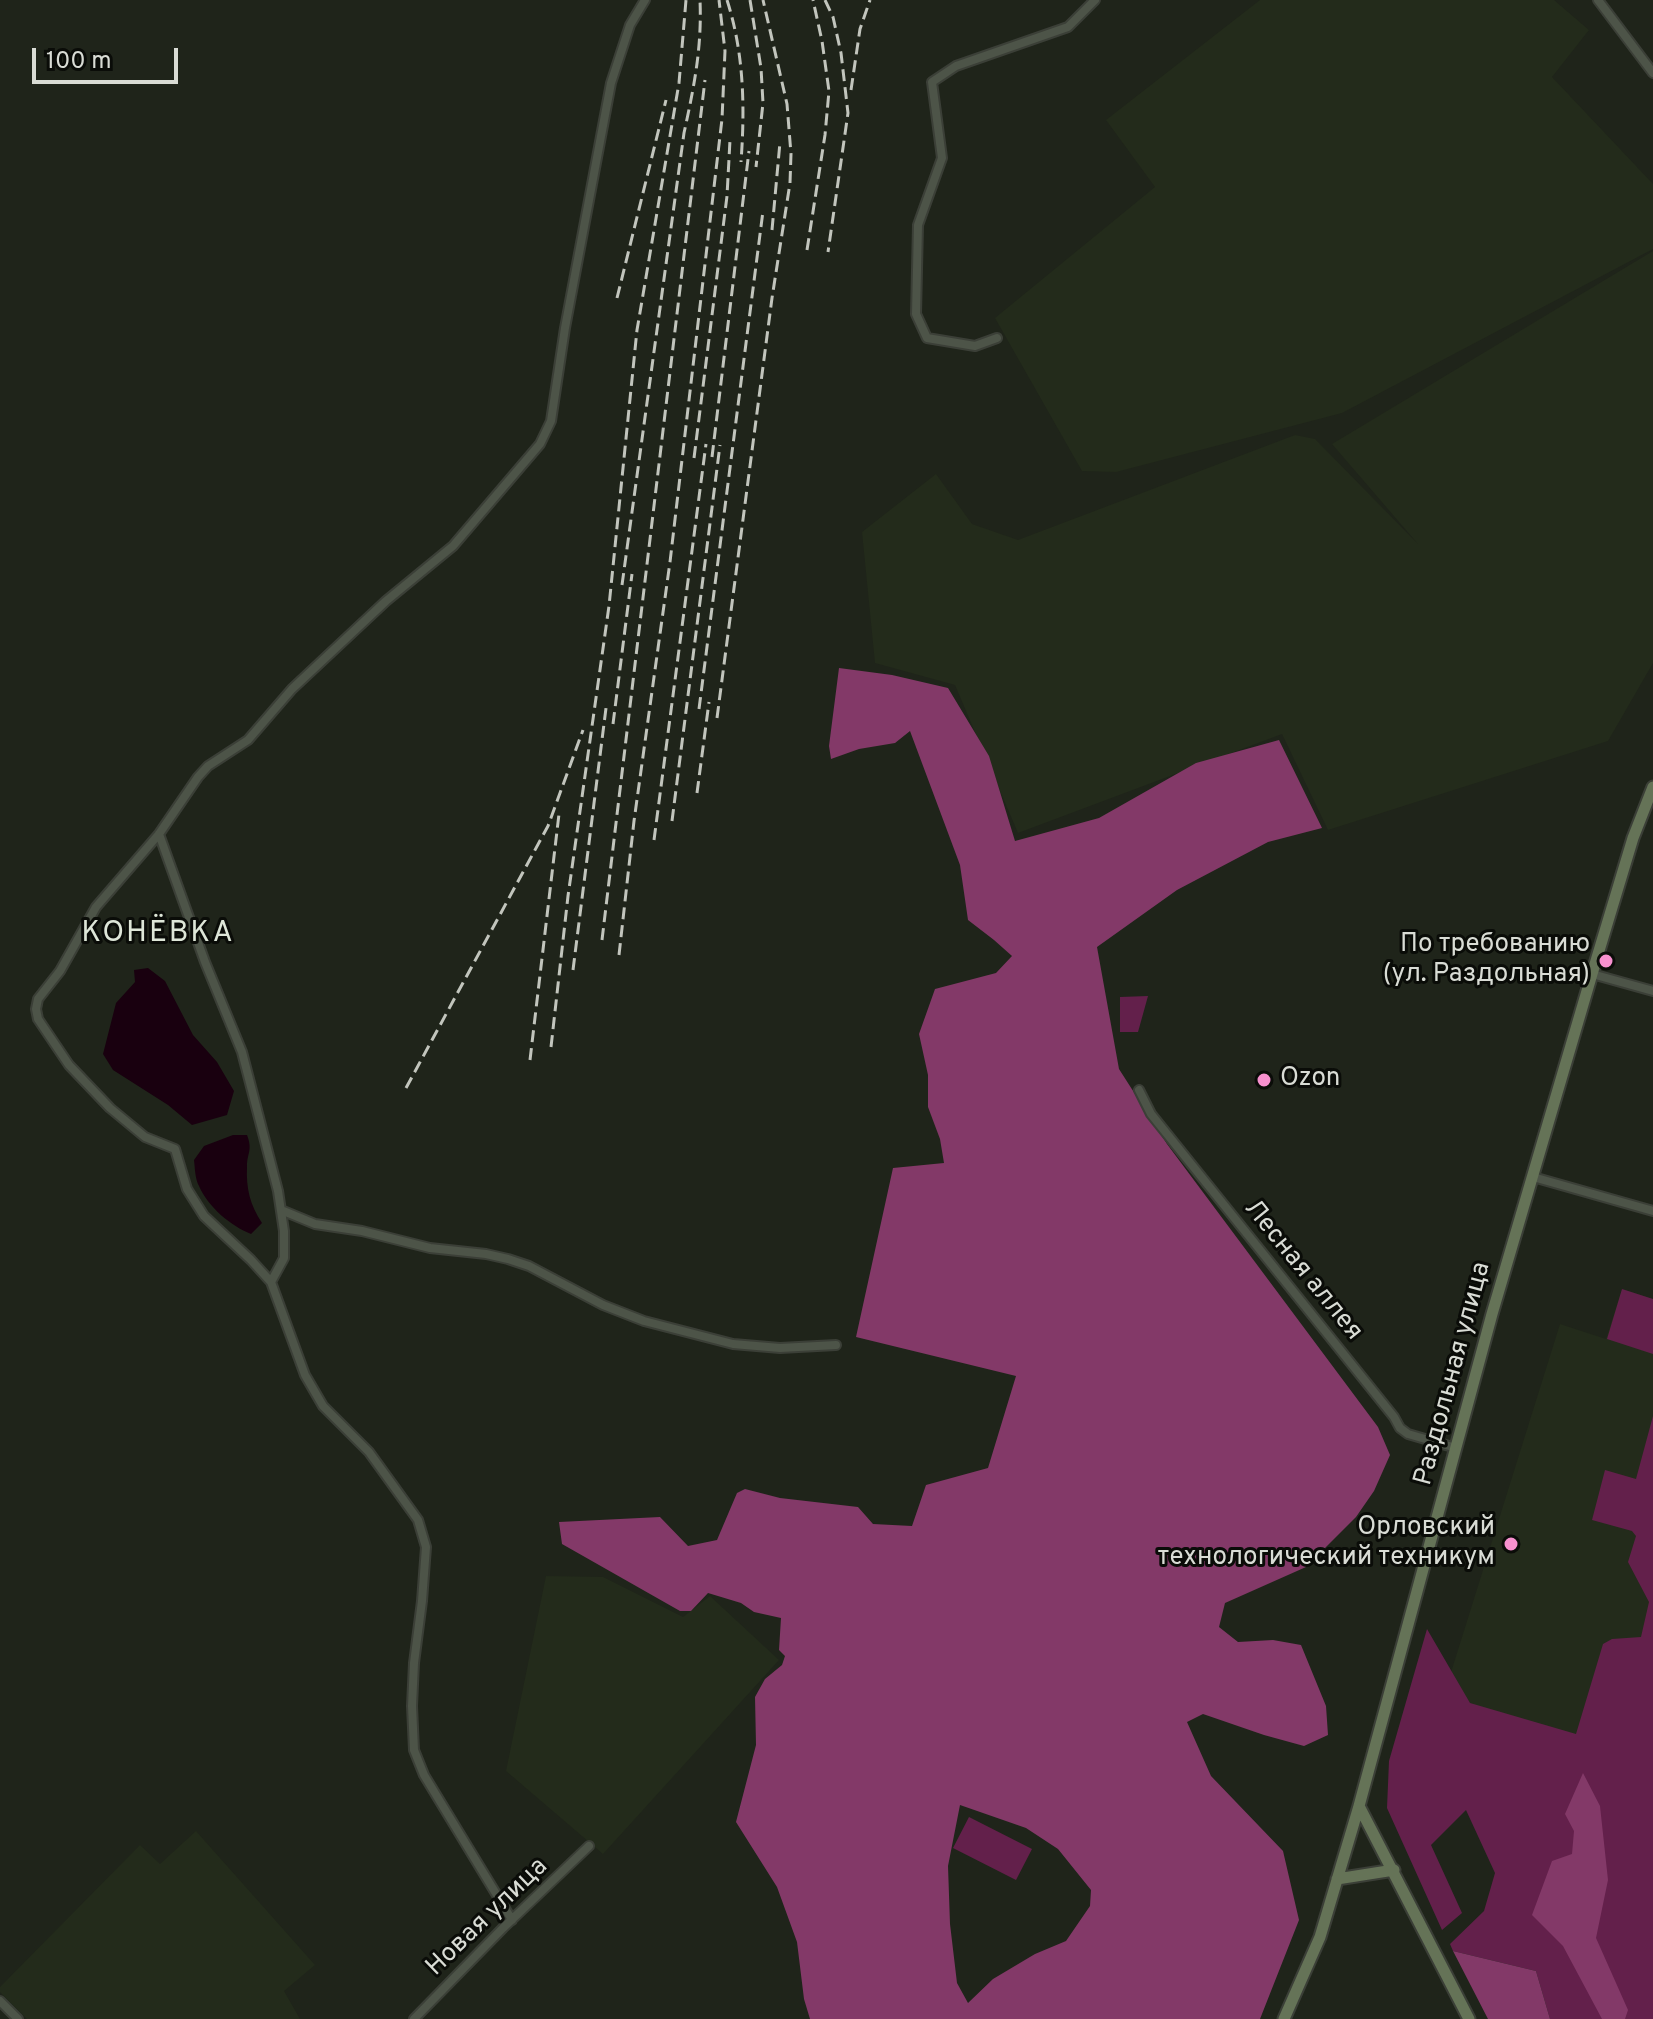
<!DOCTYPE html>
<html>
<head>
<meta charset="utf-8">
<style>
	body { margin:0 }
	#map { position:relative; width:1653px; height:2019px; overflow:hidden; background:#1f241a; font-family:Overpass,sans-serif }
	canvas { display:block }
	.scale { position:absolute; left:32px; top:48px; width:146px; height:36px; box-sizing:border-box; border:4px solid #d9dcd5; border-top:0; padding-left:10px; font-size:24px; line-height:28px; white-space:nowrap; color:#d9dcd5; -webkit-text-stroke:6px #0a0c08; paint-order:stroke }
</style>
</head>
<body>
<div id="map">
<canvas width="1653" height="2019"></canvas>
<div class="scale">100 m</div>
</div>
<script>
const ctx = document.querySelector('canvas').getContext('2d');
ctx.lineJoin = 'round';
function paint(path, color) {
  ctx.fillStyle = color;
  ctx.fill(path, 'evenodd');
}
function strokePath(path, color, width, dash) {
  ctx.strokeStyle = color;
  ctx.lineWidth = width;
  ctx.lineCap = dash ? 'butt' : 'round';
  ctx.setLineDash(dash || []);
  ctx.stroke(path);
}
function label(font, color, halo, rows, align = 'center') {
  ctx.font = font + ' Overpass,sans-serif';
  ctx.lineWidth = 6;
  ctx.setLineDash([]);
  ctx.textBaseline = 'middle';
  ctx.strokeStyle = halo;
  ctx.fillStyle = color;
  for (const [text, x, y, turn = 0] of rows) {
    ctx.save();
    ctx.translate(x, y);
    ctx.rotate((+turn || 0) * Math.PI / 180);
    ctx.textAlign = isNaN(turn) ? turn : align;
    if (halo) ctx.strokeText(text, 0, 0);
    ctx.fillText(text, 0, 0);
    ctx.restore();
  }
}
paint(new Path2D(`
	M1260,0H1554L1589,30L1552,77L1653,184V249L1342,413L1116,472L1082,471L995,318L1155,187L1106,120Z
	M1653,251V663L1608,741L1328,830L1282,734L1018,833L955,685L875,663L862,532L936,474L972,524L1018,540L1295,435L1315,439L1418,544L1332,444Z
	M1622,1289L1653,1299V1694L1579,1744L1442,1701L1560,1324L1606,1339Z
	M546,1576L603,1577L683,1617L710,1596L779,1660L603,1854L506,1771Z
	M196,1831L315,1965L284,1991L300,2019H27L0,1992V1987L140,1845L160,1864Z`), '#232b1b');
paint(new Path2D(`
	M1148,996L1138,1032H1120V997Z
	M1622,1289L1653,1299V1354L1607,1339Z
	M1653,1416V2019H1550L1536,1971L1453,1951L1450,1944L1484,1911L1495,1873L1466,1810L1431,1845L1462,1913L1442,1930L1387,1808L1389,1761L1427,1629L1470,1703L1576,1734L1603,1644L1612,1639L1641,1637L1649,1602L1628,1562L1636,1536L1632,1531L1592,1520L1605,1470L1636,1479Z
	M969,1817L1032,1849L1016,1880L953,1848Z`), '#63204b');
paint(new Path2D(`
	M839,668L892,675L948,688L989,756L1015,841L1099,818L1196,763L1279,740L1322,828L1268,842L1177,890L1097,947L1119,1069L1167,1144L1378,1427L1390,1455L1374,1491L1356,1517L1306,1567L1225,1603L1219,1627L1238,1642L1273,1640L1301,1645L1326,1706L1328,1735L1304,1746L1264,1735L1203,1714L1187,1722L1211,1776L1283,1851L1299,1920L1260,2019H810L804,1999L797,1942L777,1887L736,1822L756,1745L755,1697L765,1679L782,1665L785,1656L779,1650L781,1618L754,1612L741,1603L708,1593L691,1611H680L562,1544L559,1522L660,1517L688,1546L717,1540L737,1493L745,1489L780,1498L858,1507L873,1524L912,1526L926,1485L988,1468L1016,1376L856,1337L893,1168L944,1163L940,1139L928,1107V1075L919,1034L935,989L996,973L1012,956L994,940L968,920L960,865L910,731L895,743L859,749L831,759L829,746ZM960,1805L1026,1828L1058,1849L1091,1890L1090,1906L1066,1941L1035,1954L993,1979L968,2003L957,1983L950,1924L948,1866Z
	M1583,1773L1600,1806L1608,1880L1596,1938L1628,2010L1625,2019H1602L1563,1946L1532,1915L1552,1861L1572,1854L1574,1831L1565,1814Z
	M1453,1951L1536,1971L1550,2019H1488Z`), '#833968');
paint(new Path2D(`
	M148,968L165,981L193,1035L217,1062L234,1091L227,1115L192,1125L168,1105L113,1070L103,1054L116,1003L135,982L134,970Z
	M233,1135H247C253,1151 247,1152 247,1167C246,1188 250,1205 262,1223L251,1234C231,1226 208,1207 199,1186C195,1179 195,1168 194,1160L204,1146Z`), '#19000f');
const minor = new Path2D(`
	M1598,0L1653,73
	M997,338L975,346L927,338L916,314L918,225L942,158L932,82L956,66L1068,27L1095,0
	M159,834L205,962L242,1052L278,1191L284,1231V1258L271,1282
	M1592,974L1653,991
	M1139,1090L1151,1114L1394,1417L1400,1428L1408,1434L1456,1448
	M1533,1177L1653,1211
	M281,1210L315,1224L362,1231L430,1248L486,1254L508,1259L529,1266L603,1305L644,1321L733,1344L780,1348L836,1345
	M512,1920L424,1775L414,1750L412,1706L414,1663L422,1601L426,1547L418,1520L369,1452L323,1406L305,1375L271,1282L251,1260L204,1216L187,1189L175,1149L145,1137L110,1108L69,1065L38,1019L36,1009L38,999L60,971L96,907L159,834L198,777L208,766L248,740L292,689L386,601L453,546L540,444L551,421L565,328L611,83L630,25L645,0
	M0,2001L18,2019
	M414,2019L503,1928L589,1846`);
const secondary = new Path2D(`
	M1359,1806L1469,2019
	M1337,1879L1394,1870
	M1284,2019L1320,1937L1359,1806L1492,1314L1592,974L1633,838L1653,787`);
strokePath(minor, '#3b3f37', 12);
strokePath(secondary, '#3b3f37', 15);
strokePath(minor, '#4d5448', 8);
strokePath(secondary, '#657357', 11);
strokePath(new Path2D(`
	M727,0C744,53 745,107 741,162
	M750,0L761,68L763,103L756,167
	M825,0L833,17L841,53L848,113L828,252
	M851,90L860,29L870,0
	M772,230L780,142
	M807,250L825,135L829,91L822,41L813,0
	M617,298L666,100
	M712,457L749,151
	M694,458L727,196L730,140
	M622,585L684,133C694,87 702,48 700,0
	M699,709L763,211
	M717,718L772,298L790,183L791,154L787,104L763,0
	M613,724L632,574
	M697,793L709,702
	M672,821L720,445
	M654,840L706,444
	M602,940L705,80
	M619,955L634,821L670,562L722,119L725,51L719,0
	M573,970L606,708
	M551,1047L568,896L609,606L637,330L679,83L686,0
	M530,1060L559,814
	M406,1088L548,826L583,730`), '#c2c5bd', 3, [12, 6]);
for (const [x, y, r, color] of [
	[1606,961,8,"#f790ce"],
	[1264,1080,8,"#f790ce"],
	[1511,1544,8,"#f790ce"]
]) {
  const dot = new Path2D();
  dot.arc(x, y, r, 0, 2 * Math.PI);
  ctx.fillStyle = color;
  ctx.fill(dot);
  strokePath(dot, '#0a0c08', 3);
}
label('26px', '#d9dcd5', '#0a0c08', [
	["По требованию",1590,946],
	["(ул. Раздольная)",1590,976],
	["Ozon",1280,1080,"left"],
	["Орловский",1495,1529],
	["технологический техникум",1495,1559]
], 'right');
label('26px', '#d9dcd5', '#0a0c08', [
	["Лесная аллея",1302,1271,51],
	["Раздольная улица",1454,1374,-75],
	["Новая улица",488,1918,-44]
]);
ctx.letterSpacing = '2px';
label('30px', '#dee6d8', '#0a0c08', [
	["КОНЁВКА",158,935]
]);
ctx.letterSpacing = '0px';
</script>
</body>
</html>
